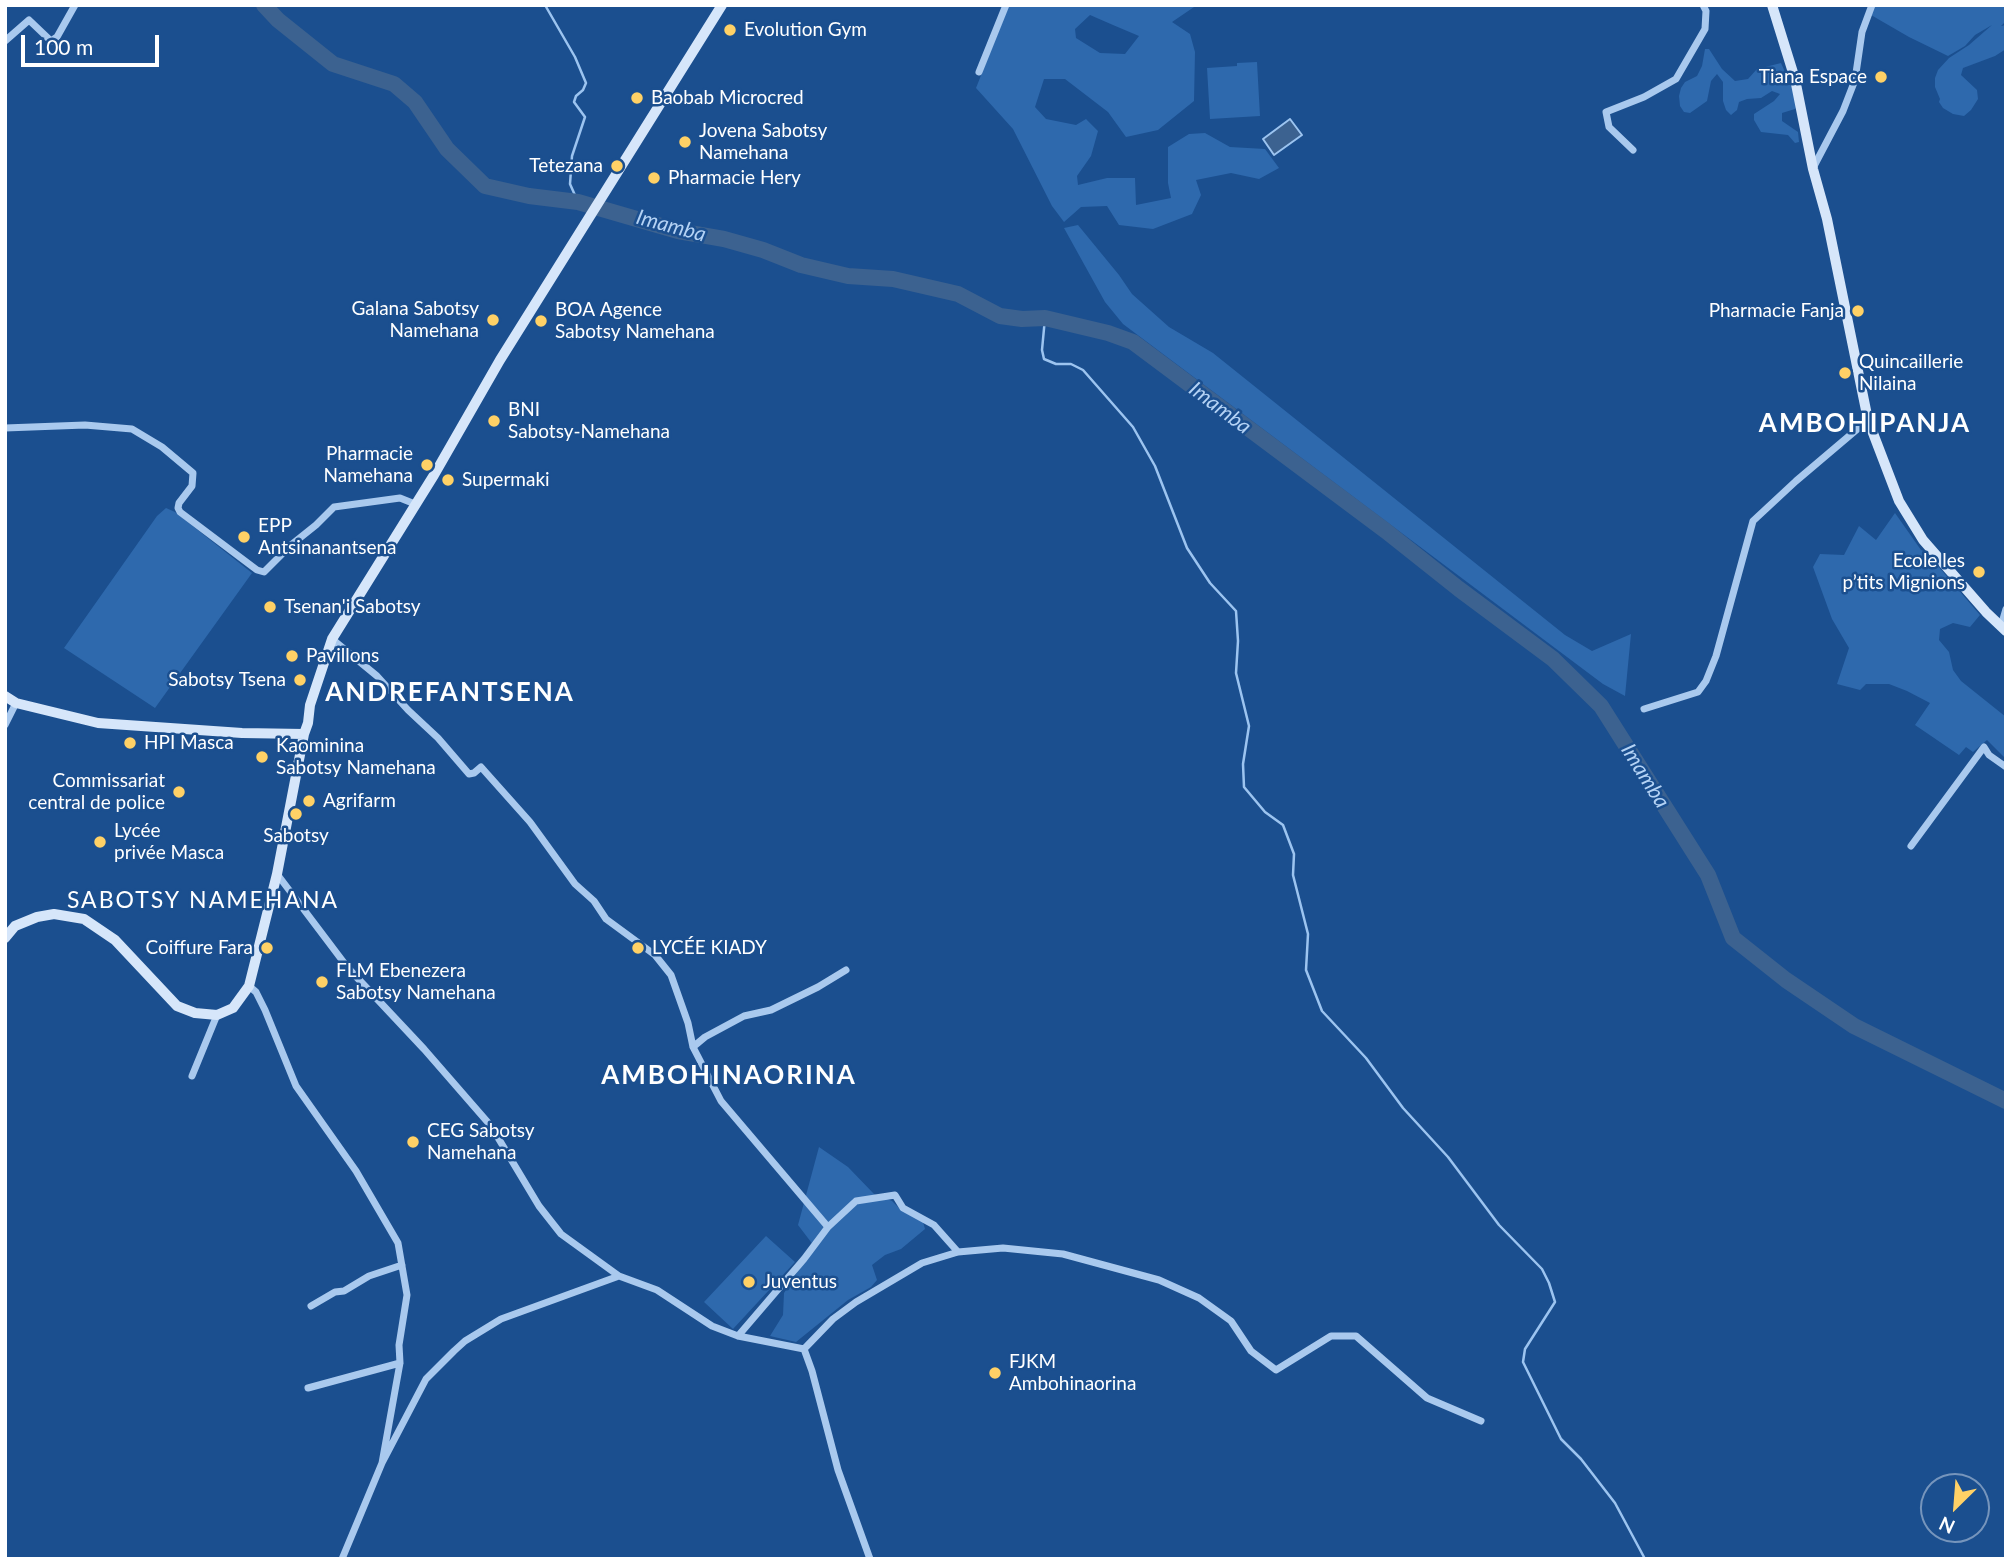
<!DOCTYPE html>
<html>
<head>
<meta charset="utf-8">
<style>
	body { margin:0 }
	#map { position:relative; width:2011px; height:1564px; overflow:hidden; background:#1b4f8f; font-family:Lato,sans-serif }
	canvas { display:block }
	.frame { position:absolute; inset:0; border:7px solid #fff; pointer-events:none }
	.north { position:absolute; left:1920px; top:1473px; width:70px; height:70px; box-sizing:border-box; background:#1b4f8f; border:2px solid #7695bc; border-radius:50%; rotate:205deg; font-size:19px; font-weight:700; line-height:28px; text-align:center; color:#fff }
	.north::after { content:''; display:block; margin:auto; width:24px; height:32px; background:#ffd166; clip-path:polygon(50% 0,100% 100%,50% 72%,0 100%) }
	.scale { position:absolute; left:21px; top:35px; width:138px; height:32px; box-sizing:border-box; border:4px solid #fff; border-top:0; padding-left:9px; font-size:21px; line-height:24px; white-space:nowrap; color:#fff; -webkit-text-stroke:5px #1b4f8f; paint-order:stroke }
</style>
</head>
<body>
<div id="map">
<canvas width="2011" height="1564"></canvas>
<div class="frame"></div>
<div class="north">N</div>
<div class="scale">100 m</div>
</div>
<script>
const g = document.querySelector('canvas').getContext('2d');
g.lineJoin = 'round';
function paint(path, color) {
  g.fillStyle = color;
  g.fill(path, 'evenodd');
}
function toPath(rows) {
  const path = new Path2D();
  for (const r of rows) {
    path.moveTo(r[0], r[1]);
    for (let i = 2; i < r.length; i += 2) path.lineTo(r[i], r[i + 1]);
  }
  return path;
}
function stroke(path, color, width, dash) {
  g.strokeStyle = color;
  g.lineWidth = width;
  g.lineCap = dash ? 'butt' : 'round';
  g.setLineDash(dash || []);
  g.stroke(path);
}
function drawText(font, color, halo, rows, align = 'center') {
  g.font = font + ' Lato,sans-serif';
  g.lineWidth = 5;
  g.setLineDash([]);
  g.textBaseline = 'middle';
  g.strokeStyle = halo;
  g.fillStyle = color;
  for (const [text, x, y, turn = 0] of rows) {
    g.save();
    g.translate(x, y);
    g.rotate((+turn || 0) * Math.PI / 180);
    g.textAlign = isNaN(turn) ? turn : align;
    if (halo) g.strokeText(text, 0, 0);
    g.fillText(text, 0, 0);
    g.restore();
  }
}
paint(toPath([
	[1009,5,1197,5,1172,22,1190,34,1195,52,1194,101,1158,130,1126,137,1108,112,1065,79,1044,79,1035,107,1046,119,1076,125,1086,119,1098,131,1091,156,1077,176,1078,185,1107,178,1135,178,1136,205,1171,198,1168,183,1168,147,1189,134,1205,133,1230,147,1265,149,1279,168,1259,179,1231,173,1196,180,1201,195,1192,214,1153,229,1119,225,1107,206,1081,207,1064,222,1052,206,1013,129,976,88],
	[1090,15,1113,25,1139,36,1125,54,1100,53,1076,38,1075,29],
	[1874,5,2006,5,2006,21,2001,26,2006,25,2006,49,1995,56,1963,68,1961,75,1977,90,1978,99,1971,110,1964,116,1953,114,1943,108,1939,102,1940,99,1935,87,1935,78,1938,70,1949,58,1969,45,1992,25,1975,35,1965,46,1948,56,1909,37,1871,15],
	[1705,49,1709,49,1722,69,1735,81,1748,79,1757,69,1781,63,1799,103,1795,109,1782,113,1782,121,1798,132,1799,142,1795,143,1788,135,1761,132,1754,120,1754,114,1774,101,1780,94,1772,91,1761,98,1747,99,1739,102,1737,110,1731,115,1726,110,1723,101,1723,82,1717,74,1711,81,1707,101,1690,113,1684,112,1680,106,1679,96,1681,88,1685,82,1697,76,1702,66],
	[1257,62,1260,116,1210,119,1207,68,1237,66,1237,63],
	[1078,225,1119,275,1132,294,1169,327,1213,353,1565,635,1592,651,1631,634,1625,696,1603,684,1123,324,1105,302,1064,228],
	[166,508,175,512,252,573,155,708,64,648,157,516],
	[1895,513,1921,550,1926,552,1980,615,1970,627,1953,623,1940,629,1939,640,1949,652,1953,670,1961,681,2006,717,2006,759,1987,740,1973,752,1966,747,1959,755,1915,725,1930,703,1907,691,1889,684,1866,684,1860,690,1837,684,1849,648,1832,619,1813,567,1820,554,1844,555,1859,526,1876,540],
	[819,1147,848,1167,874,1194,892,1201,900,1209,923,1222,925,1229,901,1249,885,1255,872,1265,877,1280,871,1287,848,1300,796,1342,770,1336,783,1315,784,1293,814,1246,798,1225],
	[766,1236,795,1262,733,1329,704,1302]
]), '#2e69ad');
const water = toPath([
	[1290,119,1302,135,1274,155,1263,139,1290,119]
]);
paint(water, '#3c6290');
stroke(water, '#9cc4f0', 2);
stroke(toPath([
	[545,5,575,57,586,83,583,90,576,96,574,102,585,117,572,156,570,184,578,202],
	[1045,318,1042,350,1044,359,1056,364,1071,364,1083,370,1133,427,1155,466,1187,548,1210,583,1236,611,1238,641,1236,673,1249,726,1243,764,1244,787,1265,812,1283,825,1294,854,1293,875,1308,934,1306,970,1322,1011,1366,1058,1403,1108,1448,1157,1499,1225,1542,1269,1549,1283,1555,1302,1525,1349,1523,1362,1561,1439,1581,1459,1615,1503,1645,1559]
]), '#9cc4f0', 2.5);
stroke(toPath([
	[264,5,278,20,333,64,394,84,415,102,447,149,485,186,529,196,578,202,678,231,724,239,763,250,801,265,848,276,893,279,958,294,1000,316,1022,319,1045,318,1108,333,1133,342,1386,531,1459,589,1553,659,1601,706,1708,875,1733,938,1786,980,1854,1026,2006,1101]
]), '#3c6290', 16);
stroke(toPath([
	[5,41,29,20,51,41,57,37,75,5],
	[979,72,1006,5],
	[1633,150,1609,127,1606,112,1644,97,1676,79,1705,29,1706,11,1703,5],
	[1813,168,1843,111,1855,80,1862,32,1872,5],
	[5,428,85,425,132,429,162,447,193,473,192,486,179,503,178,508,180,512,257,570,264,572,291,545,316,525,334,507,400,498,415,504],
	[2001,626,2006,609],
	[332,639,377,676,408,710,438,738,469,774,474,773,481,767,530,822,575,884,594,901,606,919,655,955,671,975,688,1023,693,1047,721,1101,828,1227],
	[1644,709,1698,692,1706,681,1716,656,1753,521,1796,481,1868,420],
	[5,725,16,703],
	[1911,846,1984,747,1989,755,2006,767],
	[277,874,348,968,424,1049,491,1126,539,1206,561,1234,619,1276,657,1290,712,1326,738,1336,804,1349,812,1371,838,1470,870,1559],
	[249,986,256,992,265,1010,296,1086,356,1171,398,1243,407,1295,399,1345,400,1363,382,1463],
	[693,1047,705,1037,744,1016,771,1010,818,987,846,970],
	[192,1076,217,1015],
	[311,1306,335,1292,344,1291,369,1276,402,1265],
	[738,1336,804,1259,828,1227,856,1201,895,1195,903,1208,934,1225,958,1252],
	[804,1349,833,1319,856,1302,922,1263,958,1252,1003,1248,1063,1254,1159,1280,1199,1298,1231,1321,1251,1351,1276,1370,1331,1336,1356,1336,1427,1398,1481,1421],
	[308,1388,400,1363],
	[342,1559,382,1463,426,1379,454,1351,465,1341,501,1319,619,1276]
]), '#a9c9ee', 7);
stroke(toPath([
	[1772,5,1795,79,1813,169,1827,219,1868,420,1899,501,1923,540,1986,612,2006,631],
	[5,696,16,703,98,723,242,733,304,734],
	[5,938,15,926,37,917,54,914,84,919,115,940,177,1006,195,1013,217,1015,233,1008,249,986,277,874,304,734,308,723,310,705,332,639,434,475,500,360,722,5]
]), '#d6e6fa', 10);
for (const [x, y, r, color] of [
	[730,30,7,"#ffd166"],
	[1881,77,7,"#ffd166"],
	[637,98,7,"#ffd166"],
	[685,142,7,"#ffd166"],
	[617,166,7,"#ffd166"],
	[654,178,7,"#ffd166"],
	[1858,311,7,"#ffd166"],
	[493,320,7,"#ffd166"],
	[541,321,7,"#ffd166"],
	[1845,373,7,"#ffd166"],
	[494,421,7,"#ffd166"],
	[427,465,7,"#ffd166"],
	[448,480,7,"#ffd166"],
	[244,537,7,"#ffd166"],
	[1979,572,7,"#ffd166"],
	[270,607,7,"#ffd166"],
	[292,656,7,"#ffd166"],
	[300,680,7,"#ffd166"],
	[130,743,7,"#ffd166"],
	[262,757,7,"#ffd166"],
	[179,792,7,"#ffd166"],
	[309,801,7,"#ffd166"],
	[296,814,7,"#ffd166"],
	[100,842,7,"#ffd166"],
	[267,948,7,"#ffd166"],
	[638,948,7,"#ffd166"],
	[322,982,7,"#ffd166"],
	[413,1142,7,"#ffd166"],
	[749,1282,7,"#ffd166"],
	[995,1373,7,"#ffd166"]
]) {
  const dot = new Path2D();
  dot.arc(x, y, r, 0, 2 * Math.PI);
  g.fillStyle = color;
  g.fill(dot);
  stroke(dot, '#1b4f8f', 2.5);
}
drawText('19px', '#fff', '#1b4f8f', [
	["Evolution Gym",744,30],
	["Tiana Espace",1867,77,"right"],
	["Baobab Microcred",651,98],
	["Jovena Sabotsy",699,131],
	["Namehana",699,153],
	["Tetezana",603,166,"right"],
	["Pharmacie Hery",668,178],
	["Galana Sabotsy",479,309,"right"],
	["Namehana",479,331,"right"],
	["BOA Agence",555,310],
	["Sabotsy Namehana",555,332],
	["Pharmacie Fanja",1844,311,"right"],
	["Quincaillerie",1859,362],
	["Nilaina",1859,384],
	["BNI",508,410],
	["Sabotsy-Namehana",508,432],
	["Pharmacie",413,454,"right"],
	["Namehana",413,476,"right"],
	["Supermaki",462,480],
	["EPP",258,526],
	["Antsinanantsena",258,548],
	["Ecole les",1965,561,"right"],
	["p’tits Mignions",1965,583,"right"],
	["Tsenan'i Sabotsy",284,607],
	["Pavillons",306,656],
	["Sabotsy Tsena",286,680,"right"],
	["HPI Masca",144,743],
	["Kaominina",276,746],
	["Sabotsy Namehana",276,768],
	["Commissariat",165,781,"right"],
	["central de police",165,803,"right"],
	["Agrifarm",323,801],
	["Lycée",114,831],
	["privée Masca",114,853],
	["Sabotsy",296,836,"center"],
	["Coiffure Fara",253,948,"right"],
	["LYCÉE KIADY",652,948],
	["FLM Ebenezera",336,971],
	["Sabotsy Namehana",336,993],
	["CEG Sabotsy",427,1131],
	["Namehana",427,1153],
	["Juventus",763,1282],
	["FJKM",1009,1362],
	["Ambohinaorina",1009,1384]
], 'left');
drawText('italic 21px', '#b5d3f5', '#1b4f8f', [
	["Imamba",671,226,15],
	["Imamba",1220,408,37],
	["Imamba",1645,776,58]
]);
g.letterSpacing = '2px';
drawText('23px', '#fff', '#1b4f8f', [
	["SABOTSY NAMEHANA",203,901]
]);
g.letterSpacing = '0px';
g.letterSpacing = '2px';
drawText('bold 26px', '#fff', '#1b4f8f', [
	["AMBOHIPANJA",1865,424],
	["ANDREFANTSENA",450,693],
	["AMBOHINAORINA",729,1076]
]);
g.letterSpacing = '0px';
</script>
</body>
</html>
